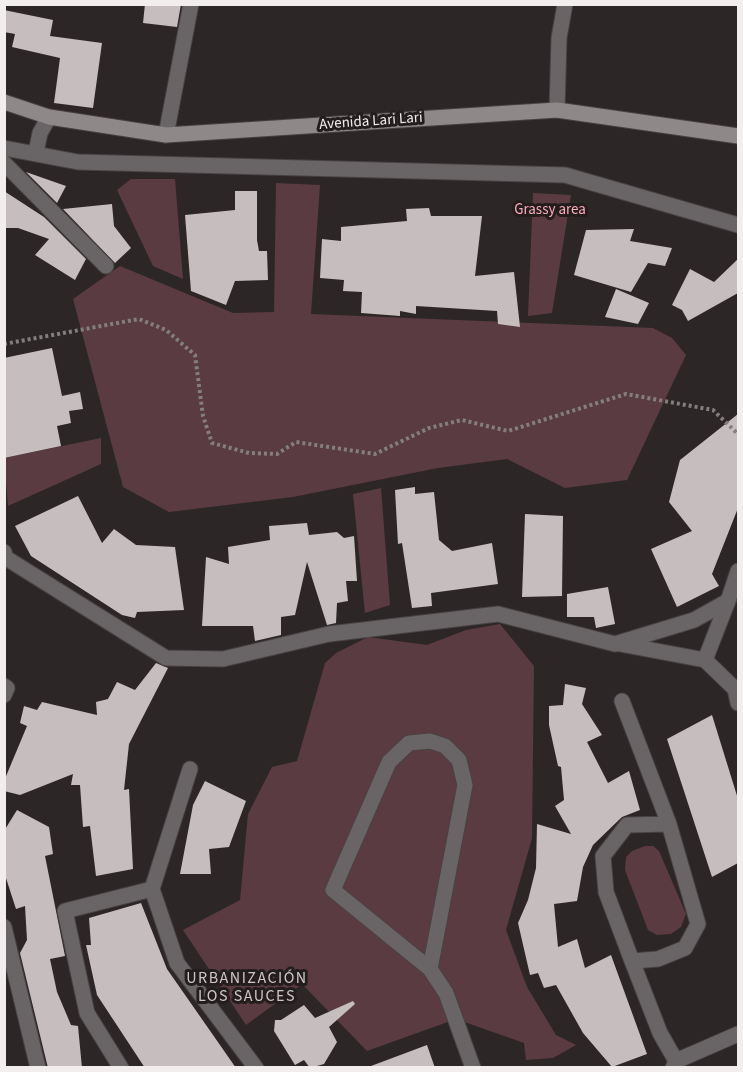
<!DOCTYPE html>
<html>
<head>
<meta charset="utf-8">
<style>
	body { margin:0 }
	#map { position:relative; width:743px; height:1072px; overflow:hidden; background:#2d2627; font-family:"Source Sans 3",sans-serif }
	canvas { display:block }
	.frame { position:absolute; inset:0; border:6px solid #f2eeee; pointer-events:none }
</style>
</head>
<body>
<div id="map">
<canvas width="743" height="1072"></canvas>
<div class="frame"></div>
</div>
<script>
const g = document.querySelector('canvas').getContext('2d');
g.lineJoin = 'round';
function paint(path, color) {
  g.fillStyle = color;
  g.fill(path, 'evenodd');
}
function toPath(rows) {
  const path = new Path2D();
  for (const r of rows) {
    path.moveTo(r[0], r[1]);
    for (let i = 2; i < r.length; i += 2) path.lineTo(r[i], r[i + 1]);
  }
  return path;
}
function stroke(path, color, width, dash) {
  g.strokeStyle = color;
  g.lineWidth = width;
  g.lineCap = dash ? 'butt' : 'round';
  g.setLineDash(dash || []);
  g.stroke(path);
}
function drawText(font, color, halo, rows, align = 'center') {
  g.font = font + ' "Source Sans 3",sans-serif';
  g.lineWidth = 6;
  g.setLineDash([]);
  g.textBaseline = 'middle';
  g.strokeStyle = halo;
  g.fillStyle = color;
  for (const [text, x, y, turn = 0] of rows) {
    g.save();
    g.translate(x, y);
    g.rotate((+turn || 0) * Math.PI / 180);
    g.textAlign = isNaN(turn) ? turn : align;
    if (halo) g.strokeText(text, 0, 0);
    g.fillText(text, 0, 0);
    g.restore();
  }
}
paint(toPath([
	[131,179,175,179,183,279,153,266,117,190],
	[276,183,320,185,311,314,653,328,672,338,686,355,627,480,565,488,507,459,438,468,293,497,169,512,123,487,73,299,120,266,233,313,274,312],
	[533,193,571,195,552,313,528,316],
	[101,438,101,464,8,506,4,458],
	[381,488,390,605,365,613,353,494],
	[500,624,534,666,532,838,506,930,527,987,556,1035,576,1045,553,1058,526,1060,524,1043,456,1019,367,1051,302,984,246,1025,183,930,240,900,248,814,272,767,297,761,325,663,336,653,368,637,427,645,466,630],
	[645,846,653,846,659,851,686,914,681,927,671,934,657,935,648,930,625,870,626,857,632,851]
]), '#5a3b41');
paint(toPath([
	[145,4,181,4,177,27,143,23],
	[4,10,53,20,50,36,102,43,93,108,54,103,60,58,12,47,15,34,4,32],
	[26,172,66,186,57,203],
	[4,191,44,217,86,259,75,280,35,255,49,239,18,228,4,228],
	[235,191,257,191,257,240,259,251,267,251,268,280,235,281,226,305,191,291,185,215,235,210],
	[112,204,114,226,131,248,115,263,63,209],
	[429,208,431,216,482,216,475,276,514,272,520,327,498,324,497,311,416,306,416,314,400,311,400,316,361,313,362,292,343,291,344,280,320,278,322,239,341,241,341,227,407,221,406,209],
	[634,229,630,241,672,248,665,266,648,263,631,292,574,275,586,230],
	[738,259,738,293,688,321,682,310,672,305,690,269,714,282],
	[616,289,649,303,638,324,605,317],
	[52,348,62,396,80,392,83,409,69,411,71,423,57,426,61,446,4,458,4,358],
	[738,414,738,508,712,574,719,586,677,607,651,549,692,531,669,502,680,460],
	[415,487,415,494,434,492,439,540,452,551,492,543,498,584,431,593,432,606,412,608,402,543,398,544,395,490],
	[78,496,102,543,114,529,136,545,175,547,184,610,137,612,135,618,122,615,31,556,15,526],
	[525,514,563,516,562,596,522,597],
	[307,523,309,535,337,532,344,538,354,536,357,581,346,581,348,601,337,603,336,623,327,625,307,562,295,615,281,617,281,635,255,641,253,626,202,626,206,557,229,564,228,547,270,540,269,526],
	[608,587,615,624,596,628,594,617,567,617,567,594],
	[156,663,168,668,129,744,124,790,129,789,133,869,96,876,90,826,83,827,80,785,71,785,73,774,20,795,4,791,4,781,27,726,20,723,24,706,37,710,42,702,97,715,96,702,108,699,117,682,135,690],
	[565,684,586,688,582,704,602,735,587,742,608,783,629,771,640,810,622,817,593,845,583,867,577,901,554,904,558,947,577,939,585,968,611,955,647,1054,612,1067,583,1033,556,985,544,988,538,973,530,975,518,923,528,900,536,868,537,824,571,834,555,806,564,800,561,767,558,766,549,725,549,706,563,705],
	[712,715,738,799,738,863,712,877,667,739],
	[205,781,246,801,229,847,209,849,211,874,180,874,193,805],
	[17,810,49,827,53,854,45,856,65,956,50,959,57,992,71,1025,78,1026,82,1068,48,1068,20,953,27,940,25,906,16,909,4,872,4,831],
	[141,903,167,969,236,1068,145,1068,97,995,86,945,91,945,89,918],
	[353,1001,355,1004,329,1027,337,1042,324,1064,310,1068,304,1060,295,1065,274,1031,275,1020,281,1020,304,1005,315,1018],
	[427,1045,435,1068,372,1068,371,1066]
]), '#c5bdbe');
const street = toPath([
	[557,110,559,38,565,4],
	[166,135,191,4],
	[4,148,78,162,565,175,738,225],
	[36,152,40,133,49,117],
	[4,163,106,266],
	[4,552,6,558,166,658,223,659,329,634,498,614,615,644,694,620,728,601,738,571],
	[620,644,705,660,728,601],
	[705,660,735,689,738,703],
	[4,686,7,688,4,695],
	[622,701,669,824,698,924,685,948,658,959,632,961,606,892,603,856,627,825,669,824],
	[190,769,152,889,177,963,256,1068],
	[4,927,38,1068],
	[632,961,660,1033,676,1061],
	[430,969,465,785,459,760,445,746,430,741,409,743,389,762,333,890,430,969,446,993,473,1068],
	[121,1068,87,1013,65,911,152,889],
	[673,1068,676,1061,738,1034]
]);
const secondary = toPath([
	[4,102,49,117,166,135,557,110,738,136]
]);
stroke(street, '#494243', 17);
stroke(secondary, '#494243', 17);
stroke(toPath([
	[4,344,139,319,166,330,195,355,203,416,212,443,249,453,277,454,296,442,375,454,429,428,462,420,508,431,626,394,713,410,738,434]
]), '#847e7f', 4, [3, 3]);
stroke(street, '#696566', 15);
stroke(secondary, '#8e8889', 15);
drawText('15px', '#f2eeee', '#231d1d', [
	["Avenida Lari Lari",371,122,-4]
]);
drawText('15px', '#feadbc', '#231d1d', [
	["Grassy area",550,211]
]);
g.letterSpacing = '1.5px';
drawText('16px', '#cfc7c8', '#231d1d', [
	["URBANIZACIÓN",247,979],
	["LOS SAUCES",247,997]
]);
g.letterSpacing = '0px';
</script>
</body>
</html>
